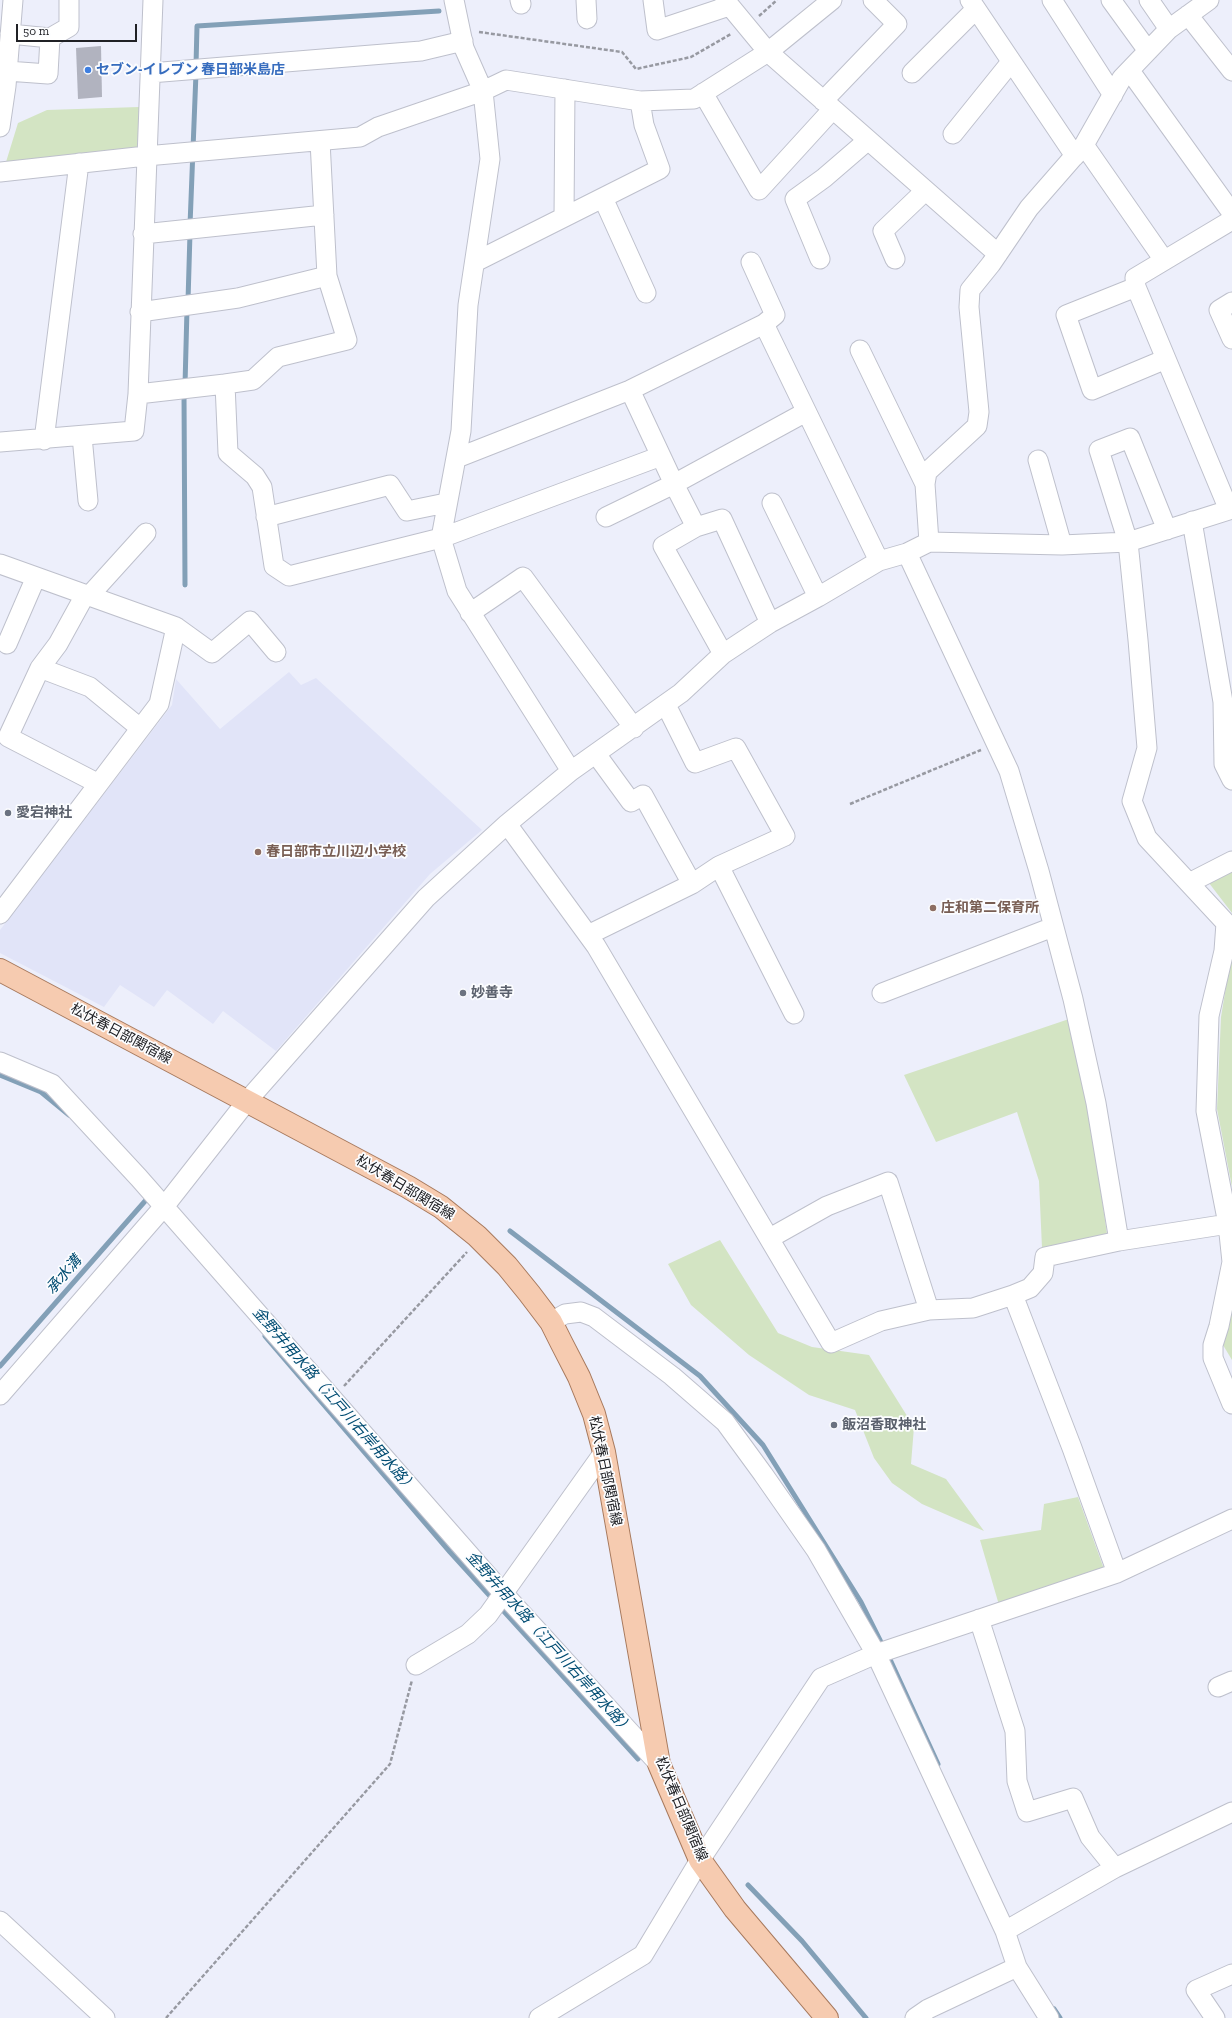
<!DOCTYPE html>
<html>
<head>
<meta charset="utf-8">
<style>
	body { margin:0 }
	#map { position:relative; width:1232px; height:2018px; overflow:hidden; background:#edeffb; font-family:"Zilla Slab",serif }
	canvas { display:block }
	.scale { position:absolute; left:16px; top:24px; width:121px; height:18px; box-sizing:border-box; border:2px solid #202125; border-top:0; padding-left:5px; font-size:12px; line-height:14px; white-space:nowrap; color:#202125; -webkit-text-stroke:3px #fcfdff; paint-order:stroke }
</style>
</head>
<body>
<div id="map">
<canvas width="1232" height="2018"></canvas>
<div class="scale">50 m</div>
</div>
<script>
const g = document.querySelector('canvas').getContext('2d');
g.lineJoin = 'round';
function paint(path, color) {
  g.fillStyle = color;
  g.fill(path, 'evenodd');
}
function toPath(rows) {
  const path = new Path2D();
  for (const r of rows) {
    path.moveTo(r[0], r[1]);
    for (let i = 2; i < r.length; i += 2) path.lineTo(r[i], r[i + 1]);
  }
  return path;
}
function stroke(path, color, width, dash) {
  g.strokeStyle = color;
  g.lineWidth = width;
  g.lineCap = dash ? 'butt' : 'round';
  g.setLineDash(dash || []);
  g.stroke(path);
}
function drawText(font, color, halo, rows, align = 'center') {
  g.font = font + ' "Zilla Slab","Noto Sans JP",serif';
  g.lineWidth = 3.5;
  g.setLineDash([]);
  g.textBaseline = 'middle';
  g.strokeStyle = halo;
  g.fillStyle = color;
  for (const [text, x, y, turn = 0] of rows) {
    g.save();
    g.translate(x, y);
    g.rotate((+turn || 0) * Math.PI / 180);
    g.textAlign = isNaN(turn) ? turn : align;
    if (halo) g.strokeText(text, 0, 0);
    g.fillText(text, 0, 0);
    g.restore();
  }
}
paint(toPath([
	[289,672,301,685,316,678,482,830,430,874,276,1051,223,1011,213,1024,167,990,154,1007,120,985,104,1007,0,953,0,930,172,705,176,679,220,729]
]), '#e1e4f8');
paint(toPath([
	[139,107,138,149,6,162,18,123,47,110],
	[1232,871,1232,913,1209,883],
	[1232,950,1232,1187,1217,1109,1221,1017],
	[1069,1019,1089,1107,1107,1234,1042,1248,1039,1181,1017,1112,936,1142,904,1075],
	[720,1240,778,1333,812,1347,869,1355,914,1427,911,1464,946,1479,984,1531,922,1504,892,1483,874,1458,855,1410,809,1395,749,1355,691,1305,668,1264],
	[1232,1311,1232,1360,1223,1345],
	[1078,1497,1104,1569,999,1605,980,1540,1041,1530,1044,1504]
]), '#d3e4c3');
stroke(toPath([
	[196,65,197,26,439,11],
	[190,225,196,73],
	[188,301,190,233],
	[185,385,187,309],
	[184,393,185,585],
	[0,1075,41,1092,69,1115],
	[510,1231,700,1376,763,1445,861,1602,884,1648],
	[265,1336,450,1552,638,1759],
	[0,1366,146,1200],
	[888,1655,938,1764],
	[748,1885,802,1941,866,2018],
	[1054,2009,1060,2018]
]), '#83a0b7', 5);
paint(toPath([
	[101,46,102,97,78,99,76,48]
]), '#b1b3bf');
const minor = toPath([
	[454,0,464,48,483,91,490,159,468,305,461,431,441,538,457,591,571,771],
	[520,0,521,4],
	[586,0,587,19],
	[653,0,657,30,729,6],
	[725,0,768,52,998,254],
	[970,0,1075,156],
	[1052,0,1113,95],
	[1111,0,1148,51],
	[1149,0,1169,29],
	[1188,15,1232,71],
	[10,34,50,38,69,27,69,0],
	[7,71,48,74,50,38],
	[1130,71,1232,213],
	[150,73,421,51,463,41],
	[912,73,976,9],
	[703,93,759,190,832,110],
	[823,101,897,24,873,0],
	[0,127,6,86,13,0],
	[953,134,1011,62],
	[1084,145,1164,260],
	[0,172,146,156,360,137,378,127,483,91,506,80,640,101,694,99,768,52,832,0],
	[603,198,646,293],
	[564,217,565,89],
	[143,234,324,215],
	[820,259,795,199,824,178,867,141],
	[895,259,883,231,925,191],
	[475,262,660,169,644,125,640,101],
	[1136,287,1066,315,1092,390,1166,359],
	[1232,302,1219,310,1232,339],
	[140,312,238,298,327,276],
	[764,324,879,561],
	[860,350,925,484],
	[225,384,253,380,278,357,347,340,327,276,320,141],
	[630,390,674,484,696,527,722,519,770,623],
	[138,394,225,384,228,453,255,476,262,487,274,566,289,576,441,538,661,456],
	[82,436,88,501],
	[44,440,79,163],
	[0,442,134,431,138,394,153,0],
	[457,458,630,390,764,324,775,315,751,262],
	[1038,460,1062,545],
	[772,503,818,597],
	[1229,510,1136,287,1135,278,1232,220],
	[266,517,390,485,407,511,446,503],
	[606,517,674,484,806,412],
	[1192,521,1223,702,1224,764,1232,780],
	[696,527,663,546,723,654],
	[1167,530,1130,438,1099,450,1128,542,1138,640,1147,748,1132,801,1147,838,1226,923,1224,951,1209,1016,1206,1111,1228,1224,1232,1262,1219,1326,1213,1345,1213,1358,1232,1404],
	[929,542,925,484,927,472,977,426,979,412,969,307,970,290,991,264,1029,208,1084,145,1122,78,1169,29,1209,0],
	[907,553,1009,771,1039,871,1073,999,1096,1103,1119,1241],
	[0,564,176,627,159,704,0,914],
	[85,595,58,644,40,668,8,737,97,783],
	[89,596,146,533],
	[470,613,523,577,634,728],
	[176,627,212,653,250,621,276,652],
	[7,644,36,577],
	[40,668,90,687,140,728],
	[666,705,695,763,736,748,785,836,719,866],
	[596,754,631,802,643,795,692,884],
	[507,824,596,946,831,1343,881,1321,929,1310,973,1308,1013,1295],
	[1189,883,1232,861],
	[588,935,692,884,719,866,794,1014],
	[882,993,1053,927],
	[0,1062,52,1084,139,1178,503,1593,659,1764],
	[770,1238,827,1206,888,1182,929,1310],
	[551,1322,565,1314,581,1312,594,1317,672,1376,725,1422,763,1474,816,1550,876,1654,1005,1931,1017,1967,1049,2018],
	[0,1395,167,1203,247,1101,426,898,507,824,571,771,681,693,723,654,770,623,818,597,879,561,907,553,929,542,1062,545,1128,542,1232,509],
	[1117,1573,1072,1448,1013,1295,1030,1288,1043,1273,1045,1257,1119,1241,1228,1224],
	[979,1619,1015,1731,1017,1781,1027,1812,1073,1798,1090,1837,1115,1868,1232,1812],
	[416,1665,468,1634,488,1615,604,1452],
	[1218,1687,1232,1681],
	[0,1921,105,2018],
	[1005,1931,1115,1868],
	[539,2018,643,1955,700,1860,821,1678,876,1654,1117,1573,1232,1519],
	[915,2018,928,2009,1017,1967],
	[1215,2018,1196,1990,1232,1974]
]);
const major = toPath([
	[0,970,408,1187,441,1207,477,1236,507,1266,529,1293,551,1322,561,1342,579,1377,594,1414,604,1452,659,1764,700,1860,735,1909,827,2018]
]);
stroke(minor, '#bec0cc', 21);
stroke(major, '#a7795d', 24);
stroke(toPath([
	[759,16,777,0],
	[479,32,622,52,636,69,691,57,731,34],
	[850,804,981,750],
	[344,1386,467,1252],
	[166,2018,390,1764,412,1680]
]), '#9799a1', 2.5, [4, 2]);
stroke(minor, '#fff', 19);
stroke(major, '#f6cbb0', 22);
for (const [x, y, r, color] of [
	[88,70,4,"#3f7fe0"],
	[8,813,4,"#6b7280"],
	[258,852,4,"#8d6e63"],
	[933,908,4,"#8d6e63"],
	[463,993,4,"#6b7280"],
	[834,1425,4,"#6b7280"]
]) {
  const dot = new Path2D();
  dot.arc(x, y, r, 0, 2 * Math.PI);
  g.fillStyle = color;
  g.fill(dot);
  stroke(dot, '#fcfdff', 1.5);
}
drawText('bold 14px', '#366cbe', '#fcfdff', [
	["セブン-イレブン 春日部米島店",96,70]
], 'left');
drawText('bold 14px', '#5b616d', '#fcfdff', [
	["愛宕神社",16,813],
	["妙善寺",471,993],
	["飯沼香取神社",842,1425]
], 'left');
drawText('bold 14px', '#785e54', '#fcfdff', [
	["春日部市立川辺小学校",266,852],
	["庄和第二保育所",941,908]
], 'left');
drawText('14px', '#202125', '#fcfdff', [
	["松伏春日部関宿線",121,1034,28],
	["松伏春日部関宿線",405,1188,31],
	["松伏春日部関宿線",605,1471,78],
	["松伏春日部関宿線",681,1809,67]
]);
drawText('italic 15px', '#014c72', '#fcfdff', [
	["承水溝",64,1275,-49],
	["金野井用水路（江戸川右岸用水路）",334,1400,49],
	["金野井用水路（江戸川右岸用水路）",549,1643,48]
]);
</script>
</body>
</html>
